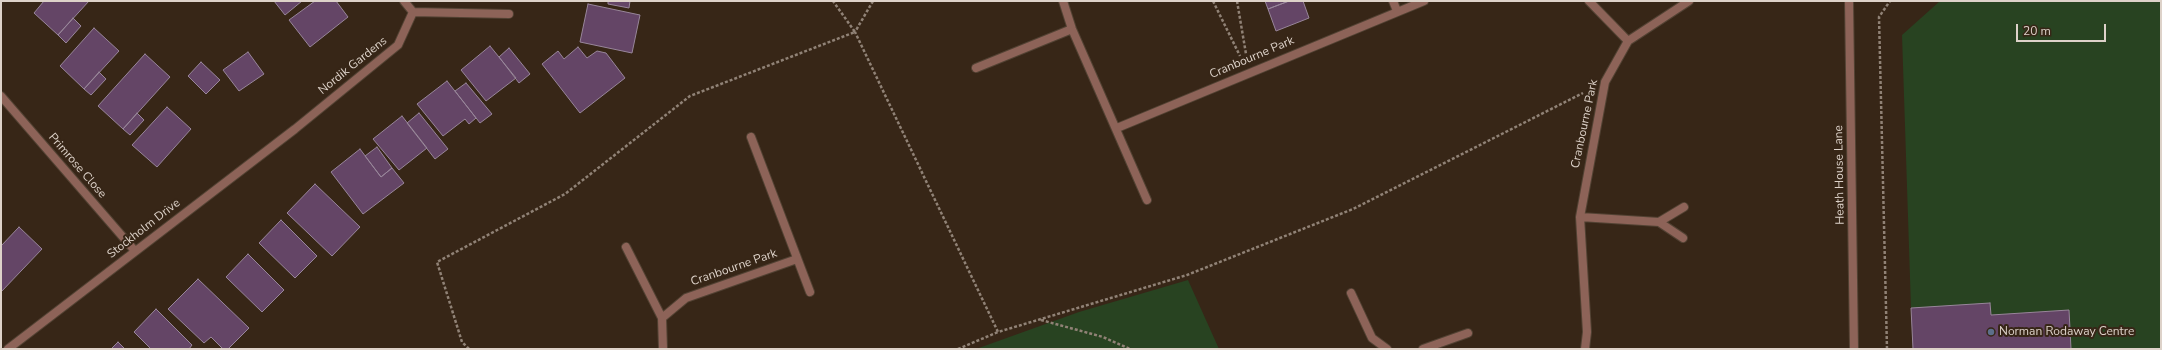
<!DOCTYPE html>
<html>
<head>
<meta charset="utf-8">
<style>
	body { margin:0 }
	#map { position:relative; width:2162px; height:350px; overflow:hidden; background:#372617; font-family:"Nunito Sans",sans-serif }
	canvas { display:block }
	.frame { position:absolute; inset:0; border:2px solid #ddd2c9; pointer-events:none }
	.scale { position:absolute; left:2016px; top:24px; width:90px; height:18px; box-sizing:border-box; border:2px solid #ddd2c9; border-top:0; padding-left:5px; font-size:12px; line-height:14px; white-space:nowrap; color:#ddd2c9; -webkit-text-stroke:3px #372617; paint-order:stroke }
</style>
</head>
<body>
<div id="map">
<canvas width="2162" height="350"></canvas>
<div class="frame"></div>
<div class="scale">20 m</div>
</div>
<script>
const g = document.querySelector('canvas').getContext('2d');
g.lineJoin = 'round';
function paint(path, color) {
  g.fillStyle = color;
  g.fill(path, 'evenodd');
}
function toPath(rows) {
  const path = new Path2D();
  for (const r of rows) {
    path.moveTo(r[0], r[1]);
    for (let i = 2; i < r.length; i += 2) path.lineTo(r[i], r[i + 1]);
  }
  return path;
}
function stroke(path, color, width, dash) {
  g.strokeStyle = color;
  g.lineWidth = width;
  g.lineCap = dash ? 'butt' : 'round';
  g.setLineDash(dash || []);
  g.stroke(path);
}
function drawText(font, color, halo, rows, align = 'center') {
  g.font = font + ' "Nunito Sans",sans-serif';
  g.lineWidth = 4;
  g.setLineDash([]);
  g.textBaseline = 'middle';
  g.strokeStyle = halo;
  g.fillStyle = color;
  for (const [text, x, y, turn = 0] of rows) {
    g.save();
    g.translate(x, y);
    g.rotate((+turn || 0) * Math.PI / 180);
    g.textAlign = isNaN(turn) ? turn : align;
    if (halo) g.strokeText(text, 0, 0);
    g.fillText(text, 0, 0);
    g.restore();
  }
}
paint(toPath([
	[1940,1,2161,1,2161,349,2071,349,2068,310,1991,315,1911,308,1902,35],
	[1188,280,1219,349,976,349,1079,312]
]), '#284321');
const building = toPath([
	[44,1,89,1,58,35,34,13,44,1],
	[274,1,302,1,285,15,274,1],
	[315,1,336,1,348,17,310,47,289,20,315,1],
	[608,1,630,1,629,8,608,4,608,1],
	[1265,1,1289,1,1268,9,1265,1],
	[1289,1,1303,1,1309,18,1276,31,1268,9,1289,1],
	[588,4,640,15,632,53,580,42,588,4],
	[73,18,81,26,66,43,58,35,73,18],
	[94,28,119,51,84,89,60,66,94,28],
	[490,46,516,78,486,101,461,70,490,46],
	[578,47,587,58,597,51,606,53,625,78,580,113,542,64,558,51,564,59,578,47],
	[509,48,530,74,519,83,499,57,509,48],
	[248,52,264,74,239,91,223,70,248,52],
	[145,54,170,77,123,129,98,106,145,54],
	[201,62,220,80,206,94,188,76,201,62],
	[99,72,106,79,91,95,84,89,99,72],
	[447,81,476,118,469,124,465,119,443,136,417,104,447,81],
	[466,83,492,114,480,123,455,91,466,83],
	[167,107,191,129,157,167,132,145,167,107],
	[137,113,144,120,130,135,123,129,137,113],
	[419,113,448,149,435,159,407,123,419,113],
	[402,116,427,148,399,170,373,139,402,116],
	[377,147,392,168,381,177,365,156,377,147],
	[360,149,381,177,392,168,404,183,363,214,331,172,360,149],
	[315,184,360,227,332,256,287,213,315,184],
	[281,220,317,256,295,278,259,243,281,220],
	[19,227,42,249,1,292,1,246,19,227],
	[248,254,284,290,262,312,226,277,248,254],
	[198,279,249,328,228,349,223,349,211,337,204,343,168,309,198,279],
	[1990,303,1991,315,2069,310,2071,349,1913,349,1911,308,1990,303],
	[156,309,192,345,189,349,151,349,134,332,156,309],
	[118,342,125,349,111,349,118,342]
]);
paint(building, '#644566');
stroke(building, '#98869a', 1);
const minor = toPath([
	[404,1,413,12,509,14],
	[1063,1,1072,29,1147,200],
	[1393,1,1397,11],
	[1589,1,1628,41],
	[976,68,1072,29],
	[1,96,135,251],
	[1117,128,1424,1],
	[751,137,810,292],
	[1580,217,1659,222,1683,238],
	[1659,222,1684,207],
	[626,247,662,318],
	[1351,293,1372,338,1387,349],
	[8,349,295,129,398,45,413,12],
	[663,349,662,318,686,298,797,259],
	[1423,349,1468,333],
	[1585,349,1587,332,1580,217,1605,82,1628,41,1689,1]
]);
const tertiary = toPath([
	[1849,1,1854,349]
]);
stroke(minor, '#524233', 10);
stroke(tertiary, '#524233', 10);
stroke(toPath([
	[873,1,855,32,998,332,1187,275,1353,209,1583,93],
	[1213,1,1240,56],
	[1237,1,1246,54],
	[1041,320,1103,337,1130,349],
	[469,349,462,342,437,262,565,194,690,96,855,32,833,1],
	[958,349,998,332],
	[1887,349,1879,17,1890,1]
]), '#908276', 2.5, [3, 2]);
stroke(minor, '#8d6358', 8);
stroke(tertiary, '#8d6358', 8);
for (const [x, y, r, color] of [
	[1991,332,4,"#5c6f8a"]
]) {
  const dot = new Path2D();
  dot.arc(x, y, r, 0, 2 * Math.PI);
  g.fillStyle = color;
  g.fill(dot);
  stroke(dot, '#372617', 1.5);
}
drawText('12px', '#ddd2c9', '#372617', [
	["Cranbourne Park",1252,58,-23],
	["Nordik Gardens",353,66,-39],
	["Cranbourne Park",1585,124,-78],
	["Primrose Close",77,166,49],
	["Heath House Lane",1840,175,-91],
	["Stockholm Drive",144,229,-38],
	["Cranbourne Park",734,268,-19]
]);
drawText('12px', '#ddd2c9', '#372617', [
	["Norman Rodaway Centre",1999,332]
], 'left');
</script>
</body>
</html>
